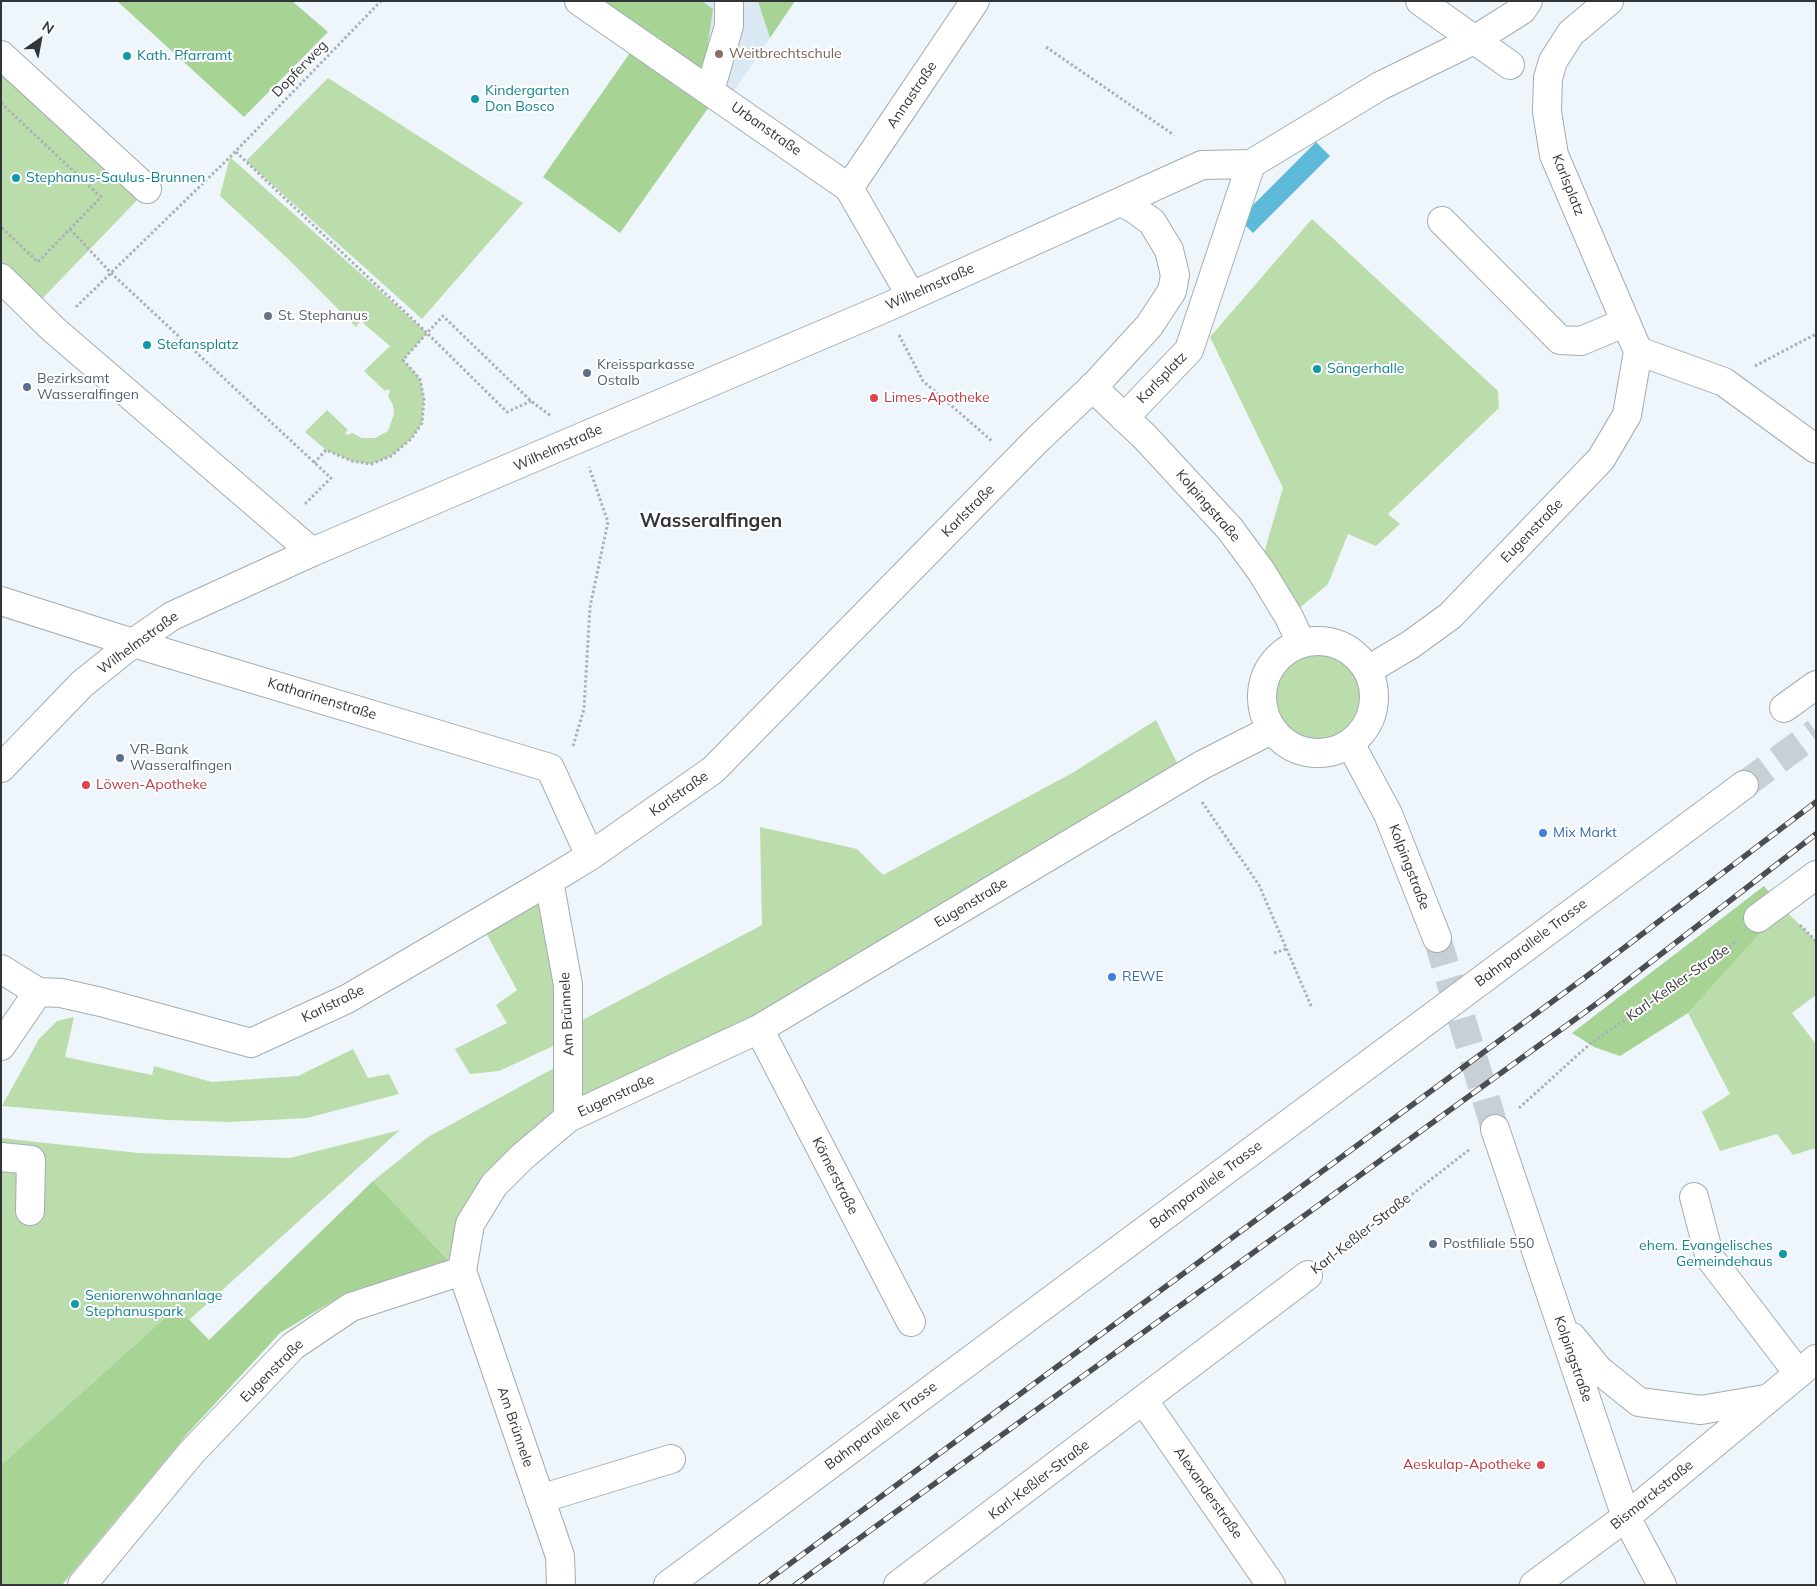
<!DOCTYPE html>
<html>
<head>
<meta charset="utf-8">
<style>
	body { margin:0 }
	#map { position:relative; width:1817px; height:1586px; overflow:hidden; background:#eef6fc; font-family:Mulish,sans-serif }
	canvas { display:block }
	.frame { position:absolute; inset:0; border:2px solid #323538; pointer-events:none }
	.north { position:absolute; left:15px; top:15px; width:50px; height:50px; -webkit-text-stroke:4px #fff; paint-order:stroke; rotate:33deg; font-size:14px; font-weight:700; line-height:20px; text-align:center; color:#323538 }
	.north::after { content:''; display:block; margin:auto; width:18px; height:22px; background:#323538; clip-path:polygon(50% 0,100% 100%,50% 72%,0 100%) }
</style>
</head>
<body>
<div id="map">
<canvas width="1817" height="1586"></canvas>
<div class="frame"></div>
<div class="north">N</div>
</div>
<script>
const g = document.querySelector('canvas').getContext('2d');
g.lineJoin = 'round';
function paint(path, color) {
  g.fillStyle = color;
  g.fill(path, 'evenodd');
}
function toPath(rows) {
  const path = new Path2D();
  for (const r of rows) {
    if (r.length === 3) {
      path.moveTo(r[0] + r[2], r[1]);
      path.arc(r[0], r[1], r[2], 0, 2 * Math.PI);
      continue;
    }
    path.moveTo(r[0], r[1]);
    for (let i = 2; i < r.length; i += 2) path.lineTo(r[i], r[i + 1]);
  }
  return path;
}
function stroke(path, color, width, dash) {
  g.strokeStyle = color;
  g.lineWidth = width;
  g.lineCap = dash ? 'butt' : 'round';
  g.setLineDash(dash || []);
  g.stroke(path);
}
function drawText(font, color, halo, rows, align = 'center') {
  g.font = font + ' Mulish,sans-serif';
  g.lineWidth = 4;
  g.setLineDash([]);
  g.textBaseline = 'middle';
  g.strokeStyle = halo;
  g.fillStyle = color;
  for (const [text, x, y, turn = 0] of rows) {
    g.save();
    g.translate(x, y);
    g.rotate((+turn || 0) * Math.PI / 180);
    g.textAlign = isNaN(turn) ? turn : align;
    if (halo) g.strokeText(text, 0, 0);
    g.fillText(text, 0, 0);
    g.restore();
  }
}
paint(toPath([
	[600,1,795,1,734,91]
]), '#dbe9f4');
paint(toPath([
	[1,62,144,193,39,302,1,265],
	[328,78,523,203,422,319,246,161],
	[230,157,427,333,403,360,420,379,424,400,422,423,411,439,391,456,371,464,352,461,326,450,305,432,327,410,348,430,345,433,348,435,352,433,362,438,375,438,388,431,394,414,393,405,388,396,390,391,387,389,385,391,364,371,390,346,364,324,362,319,356,327,284,255,220,196],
	[1312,219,1498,391,1499,408,1388,514,1400,524,1376,546,1348,534,1328,584,1289,617,1261,563,1283,488,1210,337],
	[1318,698,46],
	[1156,720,1180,769,755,1023,575,1107,575,1024,762,925,760,827,857,849,883,875,1074,772],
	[544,896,558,986,560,1043,499,1071,470,1074,455,1049,507,1023,496,1005,517,990,485,931],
	[1783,908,1816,941,1816,995,1792,1013,1816,1044,1816,1148,1793,1155,1777,1134,1720,1151,1702,1112,1730,1094,1688,1013],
	[74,1017,65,1057,152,1075,154,1066,212,1082,298,1076,353,1049,368,1078,389,1074,399,1094,307,1118,230,1122,168,1120,2,1106,39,1039,57,1021],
	[556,1067,557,1115,464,1216,449,1261,373,1181,428,1137],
	[400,1130,189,1320,177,1307,1,1465,1,1138,138,1153,290,1158]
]), '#baddab');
paint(toPath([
	[117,1,292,1,328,32,244,117],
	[600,1,702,1,713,9,704,71],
	[758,1,795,1,770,38],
	[632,50,711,104,620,233,543,177],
	[1764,886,1783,908,1688,1013,1620,1056,1594,1047,1572,1033],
	[373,1181,449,1261,346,1293,280,1333,188,1433,62,1585,1,1585,1,1465,177,1307,209,1340]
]), '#a7d494');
paint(toPath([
	[1316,142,1330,156,1253,233,1239,219]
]), '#5ebad9');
stroke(toPath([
	[1437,938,1495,1129]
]), '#c8cfd5', 28, [28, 14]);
stroke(toPath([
	[1744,785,1816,732]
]), '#c8cfd5', 28, [28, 14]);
const minor = toPath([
	[579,1,849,188,911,296],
	[1420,1,1510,65],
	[1609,1,1571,33,1553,61,1548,78,1547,112,1554,155,1638,351],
	[1,55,147,189],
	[710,90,729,26,729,1],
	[849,188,975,1],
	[1442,221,1560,340,1581,341,1626,322],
	[1,278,53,329,312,552],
	[1638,351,1724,382,1816,449],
	[1092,387,1145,437,1230,529,1261,571,1289,617,1301,643],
	[1124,418,1189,350,1251,164],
	[1,601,133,643,550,768,590,856],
	[1318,697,56],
	[1368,670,1410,645,1450,616,1601,459,1627,415,1638,351],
	[1784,708,1816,685],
	[1351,745,1388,814,1437,938],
	[1,768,82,684,133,643,172,616,312,552,885,308,1202,165,1251,164,1380,86,1476,39,1522,10,1528,1],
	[549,881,568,985,568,1118],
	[1758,918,1816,875],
	[1,969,38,992],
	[38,992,61,993,101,1002,251,1043,347,999,549,881,590,856,713,770,1037,440,1095,385,1149,326,1172,291,1175,275,1169,250,1152,222,1133,208,1120,202],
	[759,1029,911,1322],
	[1,1046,38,992],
	[1495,1129,1626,1517,1662,1585],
	[1,1157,31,1160,30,1211],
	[1694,1197,1710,1258,1798,1373],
	[1572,1337,1599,1370,1639,1402,1701,1410,1765,1399],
	[1144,1401,1271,1585],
	[540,1499,671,1459],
	[82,1585,191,1453,293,1346,351,1307,462,1271],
	[561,1585,560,1556,462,1271,470,1224,494,1185,522,1157,568,1118,759,1029,1202,765,1271,730],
	[898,1585,1308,1275],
	[1534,1585,1626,1517,1816,1359]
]);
const major = toPath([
	[668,1585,1744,785]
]);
stroke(minor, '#a4acb2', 30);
stroke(major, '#a4acb2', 30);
stroke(toPath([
	[1046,47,1174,135],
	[1,103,101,197,38,262,1,227],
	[236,152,427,333,443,316,531,401,551,416],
	[70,229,111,273,331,478,304,505],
	[76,307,230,157,381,1],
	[899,335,923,381,992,441],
	[1755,366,1816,334],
	[314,463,326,450,352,461,371,464,391,456,411,439,422,423,424,400,420,379,403,360,427,333,507,412,531,401],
	[573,746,584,709,590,607,608,522,589,467],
	[1202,802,1259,885,1312,1008],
	[1800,925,1816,941],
	[1274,953,1286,949],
	[1519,1108,1591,1043,1722,954,1737,940],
	[1333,1256,1470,1149]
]), '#abb1b6', 3, [2.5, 2.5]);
stroke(minor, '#fff', 28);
stroke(major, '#fff', 28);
const rail = toPath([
	[761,1585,1587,976,1816,802],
	[795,1585,1603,999,1816,834]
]);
stroke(rail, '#4a4d51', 5.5);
stroke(rail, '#fff', 4, [11]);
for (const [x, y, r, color] of [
	[719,54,5,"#8d6e63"],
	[127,56,5,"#0f9aa8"],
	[475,99,5,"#0f9aa8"],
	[16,178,5,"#0f9aa8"],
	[268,316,5,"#6b7280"],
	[147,345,5,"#0f9aa8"],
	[1317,369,5,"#0f9aa8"],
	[587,373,5,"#5c6f8a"],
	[27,387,5,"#5c6f8a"],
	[874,398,5,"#e0444e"],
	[120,758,5,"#5c6f8a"],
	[86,785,5,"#e0444e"],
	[1543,833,5,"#3f7fe0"],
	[1112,977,5,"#3f7fe0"],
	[1433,1244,5,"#5c6f8a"],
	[1783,1254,5,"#0f9aa8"],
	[75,1304,5,"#0f9aa8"],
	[1541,1465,5,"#e0444e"]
]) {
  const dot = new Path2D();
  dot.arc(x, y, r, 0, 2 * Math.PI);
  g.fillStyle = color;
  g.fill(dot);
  stroke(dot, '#fff', 2);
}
drawText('14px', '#785e54', '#fff', [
	["Weitbrechtschule",729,54]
], 'left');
drawText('14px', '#0d838f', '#fff', [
	["Kath. Pfarramt",137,56],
	["Kindergarten",485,91],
	["Don Bosco",485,107],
	["Stephanus-Saulus-Brunnen",26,178],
	["Stefansplatz",157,345],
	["Sängerhalle",1327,369],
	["ehem. Evangelisches",1773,1246,"right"],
	["Gemeindehaus",1773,1262,"right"],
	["Seniorenwohnanlage",85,1296],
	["Stephanuspark",85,1312]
], 'left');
drawText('14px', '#323538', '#fff', [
	["Dopferweg",300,69,-46],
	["Annastraße",912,95,-56],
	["Urbanstraße",766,129,35],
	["Karlsplatz",1568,185,68],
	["Wilhelmstraße",930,287,-24],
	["Karlsplatz",1162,378,-46],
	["Wilhelmstraße",558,448,-24],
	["Kolpingstraße",1208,506,49],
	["Karlstraße",968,511,-45],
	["Eugenstraße",1532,531,-46],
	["Wilhelmstraße",138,643,-36],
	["Katharinenstraße",322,699,17],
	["Karlstraße",679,794,-35],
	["Kolpingstraße",1409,867,69],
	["Eugenstraße",971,903,-31],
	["Bahnparallele Trasse",1531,943,-37],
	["Karl-Keßler-Straße",1678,983,-35],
	["Karlstraße",333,1004,-26],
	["Am Brünnele",567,1014,-93],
	["Eugenstraße",616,1096,-25],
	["Körnerstraße",835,1176,63],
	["Bahnparallele Trasse",1206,1185,-37],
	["Karl-Keßler-Straße",1361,1234,-38],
	["Kolpingstraße",1573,1359,71],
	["Eugenstraße",272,1371,-45],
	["Bahnparallele Trasse",881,1426,-37],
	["Am Brünnele",515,1427,71],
	["Karl-Keßler-Straße",1039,1480,-37],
	["Alexanderstraße",1208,1493,55],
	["Bismarckstraße",1652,1495,-39]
]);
drawText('14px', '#5b616d', '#fff', [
	["St. Stephanus",278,316]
], 'left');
drawText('14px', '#4e5e75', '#fff', [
	["Kreissparkasse",597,365],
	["Ostalb",597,381],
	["Bezirksamt",37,379],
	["Wasseralfingen",37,395],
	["VR-Bank",130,750],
	["Wasseralfingen",130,766],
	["Postfiliale 550",1443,1244]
], 'left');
drawText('14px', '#be3a42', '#fff', [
	["Limes-Apotheke",884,398],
	["Löwen-Apotheke",96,785],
	["Aeskulap-Apotheke",1531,1465,"right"]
], 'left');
drawText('14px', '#366cbe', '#fff', [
	["Mix Markt",1553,833],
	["REWE",1122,977]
], 'left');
drawText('bold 19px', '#323538', '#fff', [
	["Wasseralfingen",711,521]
]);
</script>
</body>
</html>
